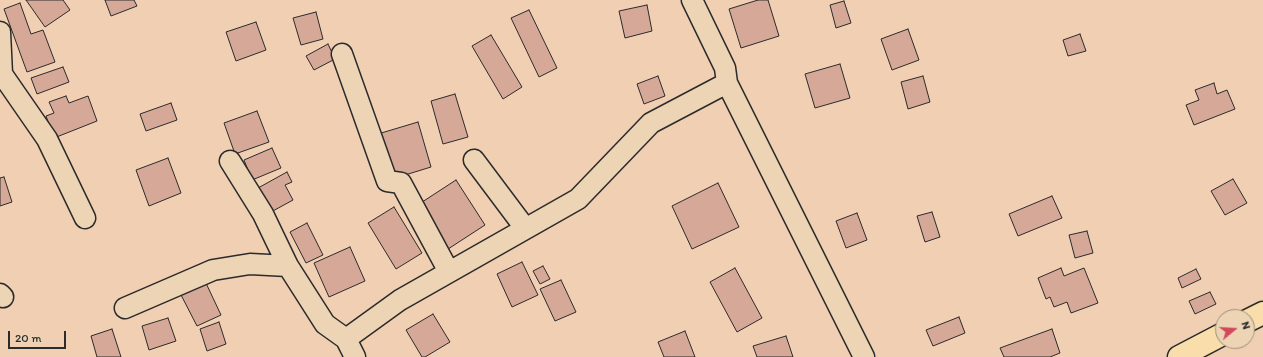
<!DOCTYPE html>
<html>
<head>
<meta charset="utf-8">
<style>
	body { margin:0 }
	#map { position:relative; width:1263px; height:357px; overflow:hidden; background:#f0cfb3; font-family:Itim,sans-serif }
	canvas { display:block }
	.north { position:absolute; left:1215px; top:309px; width:40px; height:40px; box-sizing:border-box; background:#ecd4b5; border:1px solid #9f907e; border-radius:50%; rotate:72deg; font-size:11px; font-weight:700; line-height:16px; text-align:center; color:#2b2b2b }
	.north::after { content:''; display:block; margin:auto; width:14px; height:18px; background:#d1495b; clip-path:polygon(50% 0,100% 100%,50% 72%,0 100%) }
	.scale { position:absolute; left:8px; top:331px; width:58px; height:18px; box-sizing:border-box; border:2px solid #2b2b2b; border-top:0; padding-left:5px; font-size:12px; line-height:14px; white-space:nowrap; color:#2b2b2b; -webkit-text-stroke:3px #ecd4b5; paint-order:stroke }
</style>
</head>
<body>
<div id="map">
<canvas width="1263" height="357"></canvas>
<div class="north">N</div>
<div class="scale">20 m</div>
</div>
<script>
const g = document.querySelector('canvas').getContext('2d');
g.lineJoin = 'round';
function paint(path, color) {
  g.fillStyle = color;
  g.fill(path, 'evenodd');
}
function toPath(rows) {
  const path = new Path2D();
  for (const r of rows) {
    path.moveTo(r[0], r[1]);
    for (let i = 2; i < r.length; i += 2) path.lineTo(r[i], r[i + 1]);
  }
  return path;
}
function stroke(path, color, width, dash) {
  g.strokeStyle = color;
  g.lineWidth = width;
  g.lineCap = dash ? 'butt' : 'round';
  g.setLineDash(dash || []);
  g.stroke(path);
}
const building = toPath([
	[26,0,63,0,70,10,45,27,26,0],
	[105,0,134,0,137,6,111,16,105,0],
	[758,0,768,0,779,36,741,48,729,9,758,0],
	[844,1,851,23,836,28,830,5,844,1],
	[20,3,31,34,43,30,55,62,27,72,4,9,20,3],
	[647,5,652,31,625,38,619,11,647,5],
	[529,10,557,68,539,77,511,18,529,10],
	[316,12,323,39,301,45,293,18,316,12],
	[256,22,266,50,236,61,226,32,256,22],
	[908,29,919,60,892,70,881,39,908,29],
	[1080,34,1086,51,1068,56,1063,40,1080,34],
	[491,35,522,87,503,99,472,46,491,35],
	[328,44,335,59,314,70,306,56,328,44],
	[840,64,850,98,815,108,805,74,840,64],
	[63,67,69,82,37,94,31,78,63,67],
	[658,76,665,96,644,104,637,84,658,76],
	[923,76,930,102,908,109,901,82,923,76],
	[1214,83,1217,94,1227,90,1235,109,1194,125,1186,105,1199,100,1195,90,1214,83],
	[455,94,468,137,443,144,431,101,455,94],
	[66,96,69,103,88,96,97,121,54,138,46,116,54,113,49,102,66,96],
	[171,103,177,120,146,131,140,114,171,103],
	[257,111,269,142,235,154,224,123,257,111],
	[418,122,431,167,392,179,378,134,418,122],
	[272,148,281,168,252,180,244,160,272,148],
	[168,158,181,193,149,206,136,170,168,158],
	[287,172,292,182,285,185,293,200,271,212,258,188,287,172],
	[4,177,12,202,0,206,0,178,4,177],
	[1233,179,1247,203,1225,215,1211,191,1233,179],
	[456,180,485,225,445,251,416,206,456,180],
	[718,183,739,227,692,249,672,206,718,183],
	[1052,196,1062,218,1018,236,1009,214,1052,196],
	[394,207,422,253,396,269,368,223,394,207],
	[932,212,940,237,925,242,917,216,932,212],
	[857,213,867,240,846,248,836,221,857,213],
	[307,223,323,255,306,263,290,232,307,223],
	[1087,231,1093,253,1075,258,1069,235,1087,231],
	[350,247,365,281,329,297,314,263,350,247],
	[522,262,538,295,512,307,497,274,522,262],
	[543,266,550,279,540,284,533,271,543,266],
	[735,268,762,318,737,332,710,282,735,268],
	[1061,268,1064,276,1084,268,1098,303,1071,313,1067,302,1054,307,1050,297,1046,299,1038,278,1061,268],
	[1196,269,1201,279,1182,288,1178,278,1196,269],
	[561,280,576,312,555,321,540,289,561,280],
	[205,281,221,315,197,326,180,293,205,281],
	[1210,292,1216,304,1195,314,1189,301,1210,292],
	[433,314,450,342,425,357,422,357,406,330,433,314],
	[959,317,965,333,933,346,926,330,959,317],
	[168,318,176,341,149,350,142,326,168,318],
	[219,322,226,344,207,351,200,329,219,322],
	[112,329,121,357,97,357,91,336,112,329],
	[1052,329,1060,353,1050,357,1004,357,1000,348,1052,329],
	[685,331,695,357,664,357,658,342,685,331],
	[786,336,793,357,757,357,753,346,786,336]
]);
paint(building, '#d6a897');
stroke(building, '#2b2b2b', 1);
const street = toPath([
	[0,32,2,74,0,75],
	[342,54,387,181,401,183,449,272],
	[2,74,47,139,85,218],
	[727,83,864,357],
	[474,160,525,228],
	[230,161,263,214,288,266],
	[0,294,3,297],
	[125,308,213,270,250,264,288,266,325,324,346,339,400,300,578,199,651,123,727,83,725,68,692,0],
	[346,339,355,357]
]);
const highway = toPath([
	[1247,321,1263,313],
	[1179,357,1223,334]
]);
stroke(street, '#2b2b2b', 23);
stroke(highway, '#2b2b2b', 25);
stroke(street, '#ecd4b5', 20);
stroke(highway, '#f9deab', 22);
</script>
</body>
</html>
